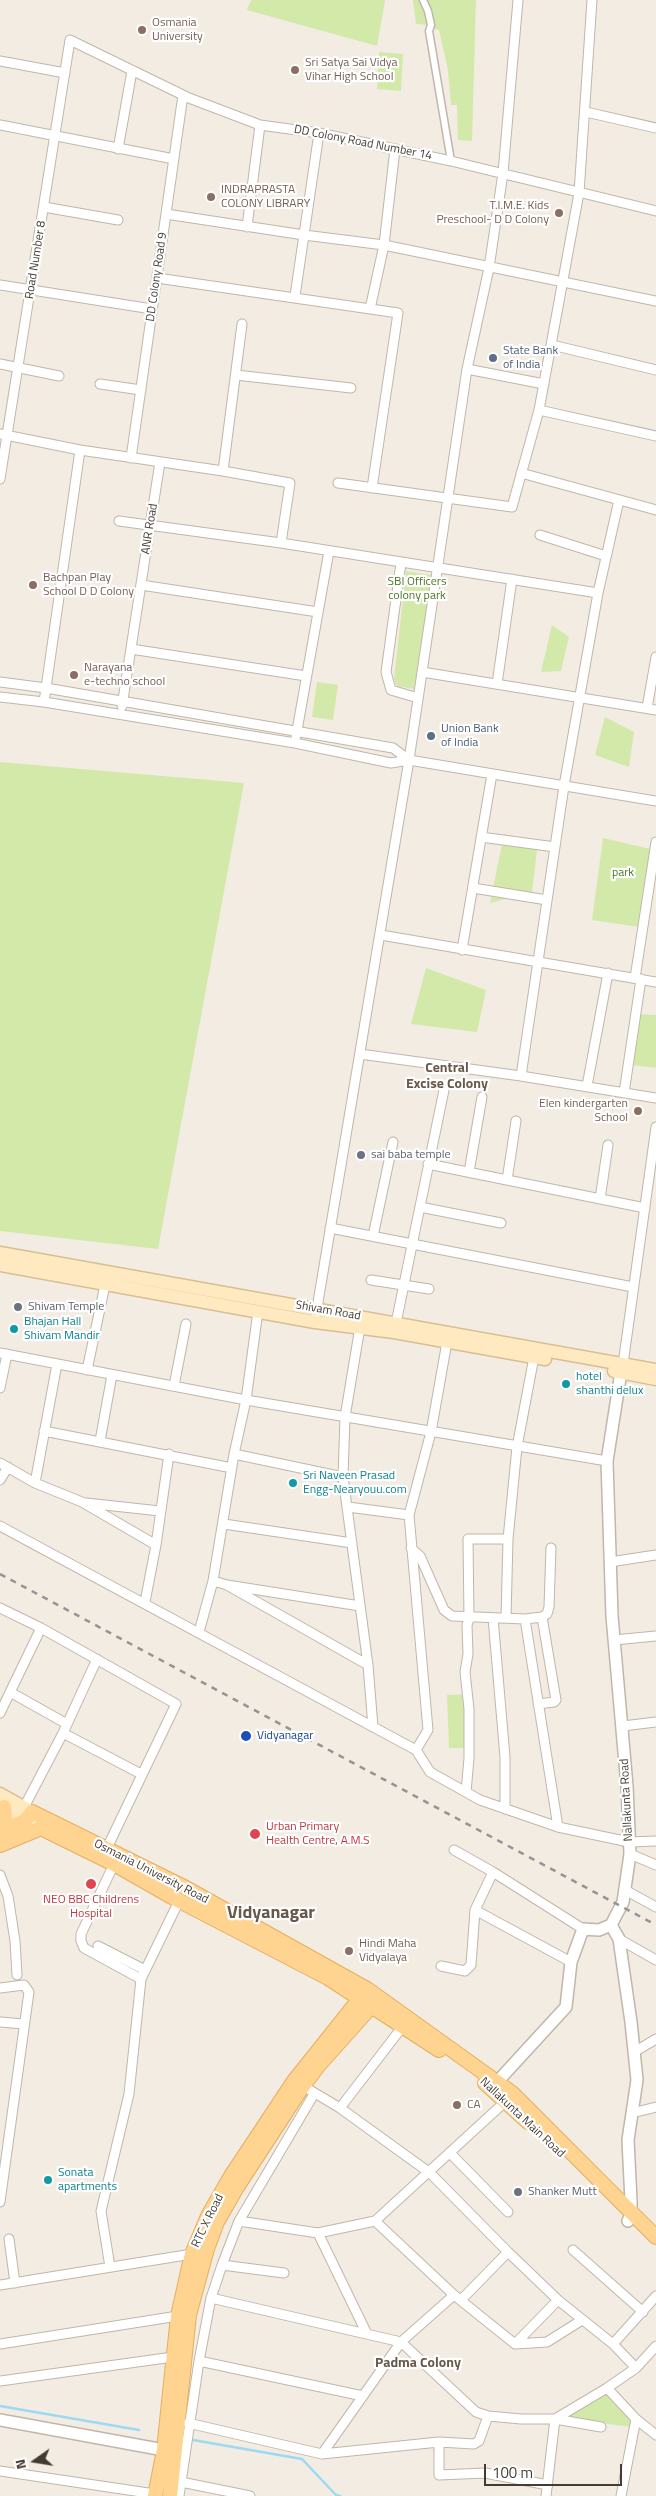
<!DOCTYPE html>
<html>
<head>
<meta charset="utf-8">
<style>
	body { margin:0 }
	#map { position:relative; width:656px; height:2496px; overflow:hidden; background:#f2ece3; font-family:"Titillium Web",sans-serif }
	canvas { display:block }
	.north { position:absolute; left:10px; top:2436px; width:50px; height:50px; -webkit-text-stroke:4px #fff; paint-order:stroke; rotate:257deg; font-size:14px; font-weight:700; line-height:20px; text-align:center; color:#443c33 }
	.north::after { content:''; display:block; margin:auto; width:18px; height:22px; background:#443c33; clip-path:polygon(50% 0,100% 100%,50% 72%,0 100%) }
	.scale { position:absolute; left:484px; top:2464px; width:138px; height:22px; box-sizing:border-box; border:2px solid #443c33; border-top:0; padding-left:6px; font-size:15px; line-height:18px; white-space:nowrap; color:#443c33; -webkit-text-stroke:4px #fff; paint-order:stroke }
</style>
</head>
<body>
<div id="map">
<canvas width="656" height="2496"></canvas>
<div class="north">N</div>
<div class="scale">100 m</div>
</div>
<script>
const g = document.querySelector('canvas').getContext('2d');
g.lineJoin = 'round';
function paint(path, color) {
  g.fillStyle = color;
  g.fill(path, 'evenodd');
}
function toPath(rows) {
  const path = new Path2D();
  for (const r of rows) {
    path.moveTo(r[0], r[1]);
    for (let i = 2; i < r.length; i += 2) path.lineTo(r[i], r[i + 1]);
  }
  return path;
}
function stroke(path, color, width, dash) {
  g.strokeStyle = color;
  g.lineWidth = width;
  g.lineCap = dash ? 'butt' : 'round';
  g.setLineDash(dash || []);
  g.stroke(path);
}
function drawText(font, color, halo, rows, align = 'center') {
  g.font = font + ' "Titillium Web",sans-serif';
  g.lineWidth = 4.5;
  g.setLineDash([]);
  g.textBaseline = 'middle';
  g.strokeStyle = halo;
  g.fillStyle = color;
  for (const [text, x, y, turn = 0] of rows) {
    g.save();
    g.translate(x, y);
    g.rotate((+turn || 0) * Math.PI / 180);
    g.textAlign = isNaN(turn) ? turn : align;
    if (halo) g.strokeText(text, 0, 0);
    g.fillText(text, 0, 0);
    g.restore();
  }
}
paint(toPath([
	[251,0,385,0,377,46,247,10],
	[413,0,421,0,429,25,416,24],
	[426,0,476,0,472,141,458,140,457,105,451,105,448,70,439,30,435,29,433,12],
	[379,52,403,54,401,91,377,89],
	[406,571,432,575,414,689,397,686,394,679],
	[552,625,569,637,561,671,541,672],
	[317,682,338,685,333,720,312,717],
	[605,717,634,732,629,767,595,755],
	[0,762,244,783,158,1249,0,1231],
	[504,834,538,842,532,892,490,903],
	[603,838,650,849,639,927,592,920],
	[426,968,486,990,477,1032,411,1024],
	[639,1014,656,1015,656,1068,632,1065],
	[467,1694,469,1748,449,1748,447,1695],
	[613,2391,634,2410,646,2429,563,2418]
]), '#d3e9aa');
stroke(toPath([
	[0,2406,139,2430],
	[193,2440,302,2459,336,2495,340,2496]
]), '#9cd9f2', 2.5);
const pedestrian = toPath([
	[423,0,428,11,431,25,429,31,451,161]
]);
const minor = toPath([
	[0,61,65,73],
	[586,112,656,128],
	[0,125,174,159],
	[118,149,132,71],
	[44,207,118,220],
	[166,214,304,235,384,245,656,301],
	[247,227,260,125],
	[157,278,398,313,372,488],
	[0,285,152,309],
	[295,296,319,133],
	[370,309,384,245,395,149],
	[552,345,656,370],
	[0,364,59,376],
	[467,369,544,384],
	[236,375,351,388],
	[100,384,141,390],
	[539,410,656,436],
	[0,434,80,450,223,471,290,483,281,543],
	[131,458,183,95],
	[223,471,242,324],
	[521,473,656,510],
	[0,479,70,40,189,98,260,125,319,133,451,161,656,211],
	[338,483,512,507,539,410,579,193,592,0],
	[119,521,281,543,598,593],
	[540,535,606,556],
	[401,563,386,672,391,690,418,698],
	[141,585,318,612],
	[131,649,306,676],
	[422,672,656,710],
	[0,682,46,688,393,748,409,760],
	[497,684,512,579],
	[0,697,44,702,295,743,391,763,409,760,656,801],
	[44,702,80,450],
	[122,706,160,462],
	[647,708,656,657],
	[296,736,329,551],
	[481,837,555,847],
	[473,888,547,900],
	[381,935,656,982],
	[462,950,492,774],
	[635,978,656,842],
	[360,1054,521,1076,656,1098],
	[521,1076,564,786,598,593,619,500],
	[587,1086,608,973],
	[624,1093,641,979],
	[428,1164,645,1208],
	[469,1172,482,1097],
	[507,1180,516,1121],
	[600,1199,608,1145],
	[420,1207,501,1223],
	[330,1228,633,1287],
	[373,1236,393,1142],
	[371,1280,429,1289],
	[316,1314,409,760,467,369,489,268,503,173,518,0],
	[396,1323,444,1090],
	[360,1327,345,1417,343,1477,368,1665,373,1727],
	[0,1353,246,1400,607,1461],
	[623,1364,656,1127],
	[87,1370,105,1285],
	[174,1386,186,1324],
	[0,1388,7,1354],
	[44,1431,232,1468],
	[100,1441,112,1375],
	[234,1454,343,1477],
	[0,1463,35,1483,82,1502,156,1545],
	[0,1480,8,1467],
	[35,1483,57,1364],
	[86,1503,160,1511],
	[348,1507,409,1515],
	[224,1524,352,1543],
	[0,1526,416,1750,430,1772,480,1800,558,1827,629,1842,656,1841],
	[411,1548,420,1556,444,1610,452,1616,525,1619,542,1617,547,1614,549,1607,551,1548],
	[610,1562,656,1555],
	[213,1581,227,1585,360,1606],
	[227,1585,368,1665],
	[145,1602,156,1545,169,1454],
	[0,1608,41,1628,176,1704,107,1848],
	[493,1618,505,1757,505,1809],
	[506,1618,508,1539,517,1447,534,1357],
	[525,1619,558,1827],
	[199,1632,213,1581,234,1454,246,1400,258,1311],
	[614,1640,656,1636],
	[10,1692,67,1724],
	[538,1704,554,1702,556,1700,542,1617],
	[0,1713,41,1628],
	[623,1726,656,1722],
	[63,1733,141,1774],
	[416,1750,428,1730,409,1515,431,1432,447,1342],
	[466,1792,469,1758,469,1709,465,1672,468,1654,467,1625,469,1619,468,1539,508,1539],
	[22,1811,63,1733,97,1659],
	[454,1850,493,1872,583,1929],
	[630,1854,656,1865],
	[114,1864,81,1934,81,1941,84,1948,141,1979],
	[0,1875,8,1896,15,1941,17,1975],
	[625,1890,656,1907],
	[475,1910,571,1962],
	[619,1939,656,1960],
	[98,1946,145,1970],
	[441,1966,465,1971,471,1965,475,1910,493,1872],
	[0,1988,24,1985,29,1992,0,2202],
	[0,2022,24,2024],
	[634,2052,656,2039],
	[303,2086,340,2108,430,2173,508,2252,558,2300,613,2344,636,2368],
	[340,2108,403,2026],
	[632,2113,656,2107],
	[450,2153,508,2212],
	[239,2221,318,2233,375,2221,454,2295,515,2344,547,2342,582,2320],
	[375,2221,506,2101],
	[318,2233,367,2334],
	[9,2239,15,2283],
	[573,2250,643,2312],
	[222,2265,284,2273],
	[110,2267,101,2211,129,2094,141,1979,179,1901],
	[0,2285,192,2254],
	[211,2298,401,2342,476,2412,488,2416,521,2419,555,2419,601,2427],
	[461,2300,508,2252],
	[0,2344,178,2316],
	[515,2344,558,2300],
	[613,2344,656,2296],
	[199,2361,363,2396],
	[0,2381,173,2357],
	[607,2388,636,2419,656,2435],
	[188,2423,322,2454,439,2442,474,2444,479,2441,488,2416],
	[439,2442,439,2475,485,2473,548,2485],
	[322,2454,401,2342,454,2295],
	[0,2471,155,2494],
	[181,2482,250,2496],
	[179,2496,199,2361,211,2298,222,2265,239,2221,314,2094],
	[546,2496,555,2419,607,2388,636,2368,656,2346],
	[621,2496,636,2419]
]);
const tertiary = toPath([
	[611,1925,623,1902,630,1854,627,1786,612,1616,607,1461,621,1372],
	[611,1925,619,1939,631,2022,637,2080,628,2140,631,2201,631,2214,628,2221],
	[498,2081,566,2007,571,1962,583,1929,599,1930,611,1925],
	[0,2420,164,2450]
]);
const secondary = toPath([
	[0,1253,656,1370],
	[0,1265,315,1322,394,1332,545,1359],
	[614,1371,656,1379],
	[0,1794,32,1812],
	[0,1805,41,1828]
]);
const primary = toPath([
	[4,1807,6,1829],
	[41,1828,114,1864,172,1897,328,1978,439,2050],
	[0,1831,25,1821,32,1812,186,1888,367,1989,512,2093,656,2237],
	[0,1845,41,1828,46,1820],
	[485,2083,528,2122],
	[155,2496,164,2450,178,2316,192,2254,208,2216,231,2176,294,2081,365,1992],
	[170,2496,189,2315,207,2249,217,2222,237,2187,303,2086,318,2066,377,2000]
]);
stroke(pedestrian, '#c1b6a9', 9);
stroke(minor, '#c1b6a9', 11);
stroke(tertiary, '#c1b6a9', 14);
stroke(secondary, '#d8be93', 15);
stroke(primary, '#e7ae5c', 16);
stroke(pedestrian, '#fff', 6);
stroke(minor, '#fff', 9);
stroke(tertiary, '#fff', 11);
stroke(secondary, '#ffe9c1', 12);
stroke(primary, '#ffd390', 14);
stroke(toPath([
	[0,1574,656,1925]
]), '#949494', 2.5, [6, 6]);
for (const [x, y, r, color] of [
	[142,30,5,"#8d6e63"],
	[295,70,5,"#8d6e63"],
	[211,197,5,"#8d6e63"],
	[559,213,5,"#8d6e63"],
	[493,358,5,"#5c6f8a"],
	[33,585,5,"#8d6e63"],
	[74,675,5,"#8d6e63"],
	[431,736,5,"#5c6f8a"],
	[638,1111,5,"#8d6e63"],
	[361,1155,5,"#6b7280"],
	[18,1307,5,"#6b7280"],
	[14,1329,5,"#0f9aa8"],
	[566,1384,5,"#0f9aa8"],
	[293,1483,5,"#0f9aa8"],
	[246,1736,6,"#1a4fb4"],
	[255,1834,6,"#e0444e"],
	[91,1884,6,"#e0444e"],
	[349,1951,5,"#8d6e63"],
	[457,2105,5,"#8d6e63"],
	[48,2180,5,"#0f9aa8"],
	[518,2192,5,"#6b7280"]
]) {
  const dot = new Path2D();
  dot.arc(x, y, r, 0, 2 * Math.PI);
  g.fillStyle = color;
  g.fill(dot);
  stroke(dot, '#fff', 2);
}
drawText('12px', '#785e54', '#fff', [
	["Osmania",152,23],
	["University",152,37],
	["Sri Satya Sai Vidya",305,63],
	["Vihar High School",305,77],
	["INDRAPRASTA",221,190],
	["COLONY LIBRARY",221,204],
	["T.I.M.E. Kids",549,206,"right"],
	["Preschool- D D Colony",549,220,"right"],
	["Bachpan Play",43,578],
	["School D D Colony",43,592],
	["Narayana",84,668],
	["e-techno school",84,682],
	["Elen kindergarten",628,1104,"right"],
	["School",628,1118,"right"],
	["Hindi Maha",359,1944],
	["Vidyalaya",359,1958],
	["CA",467,2105]
], 'left');
drawText('12px', '#443c33', '#fff', [
	["DD Colony Road Number 14",363,143,11],
	["Road Number 8",36,260,-81],
	["DD Colony Road 9",157,277,-82],
	["ANR Road",150,529,-81],
	["Shivam Road",328,1311,10],
	["Nallakunta Road",627,1800,-93],
	["Osmania University Road",151,1872,27],
	["Nallakunta Main Road",522,2118,43],
	["RTC X Road",208,2221,-64]
]);
drawText('12px', '#4e5e75', '#fff', [
	["State Bank",503,351],
	["of India",503,365],
	["Union Bank",441,729],
	["of India",441,743]
], 'left');
drawText('12px', '#4d7825', '#fff', [
	["SBI Officers",417,582],
	["colony park",417,596],
	["park",623,873]
]);
drawText('12px', '#5b616d', '#fff', [
	["sai baba temple",371,1155],
	["Shivam Temple",28,1307],
	["Shanker Mutt",528,2192]
], 'left');
drawText('12px', '#0d838f', '#fff', [
	["Bhajan Hall",24,1322],
	["Shivam Mandir",24,1336],
	["hotel",576,1377],
	["shanthi delux",576,1391],
	["Sri Naveen Prasad",303,1476],
	["Engg-Nearyouu.com",303,1490],
	["Sonata",58,2173],
	["apartments",58,2187]
], 'left');
drawText('12px', '#164399', '#fff', [
	["Vidyanagar",257,1736]
], 'left');
drawText('12px', '#be3a42', '#fff', [
	["Urban Primary",266,1827],
	["Health Centre, A.M.S",266,1841],
	["NEO BBC Childrens",91,1900,"center"],
	["Hospital",91,1914,"center"]
], 'left');
drawText('bold 14px', '#68594a', '#fff', [
	["Central",447,1069],
	["Excise Colony",447,1085],
	["Padma Colony",418,2364]
]);
drawText('bold 18px', '#68594a', '#fff', [
	["Vidyanagar",271,1914]
]);
</script>
</body>
</html>
